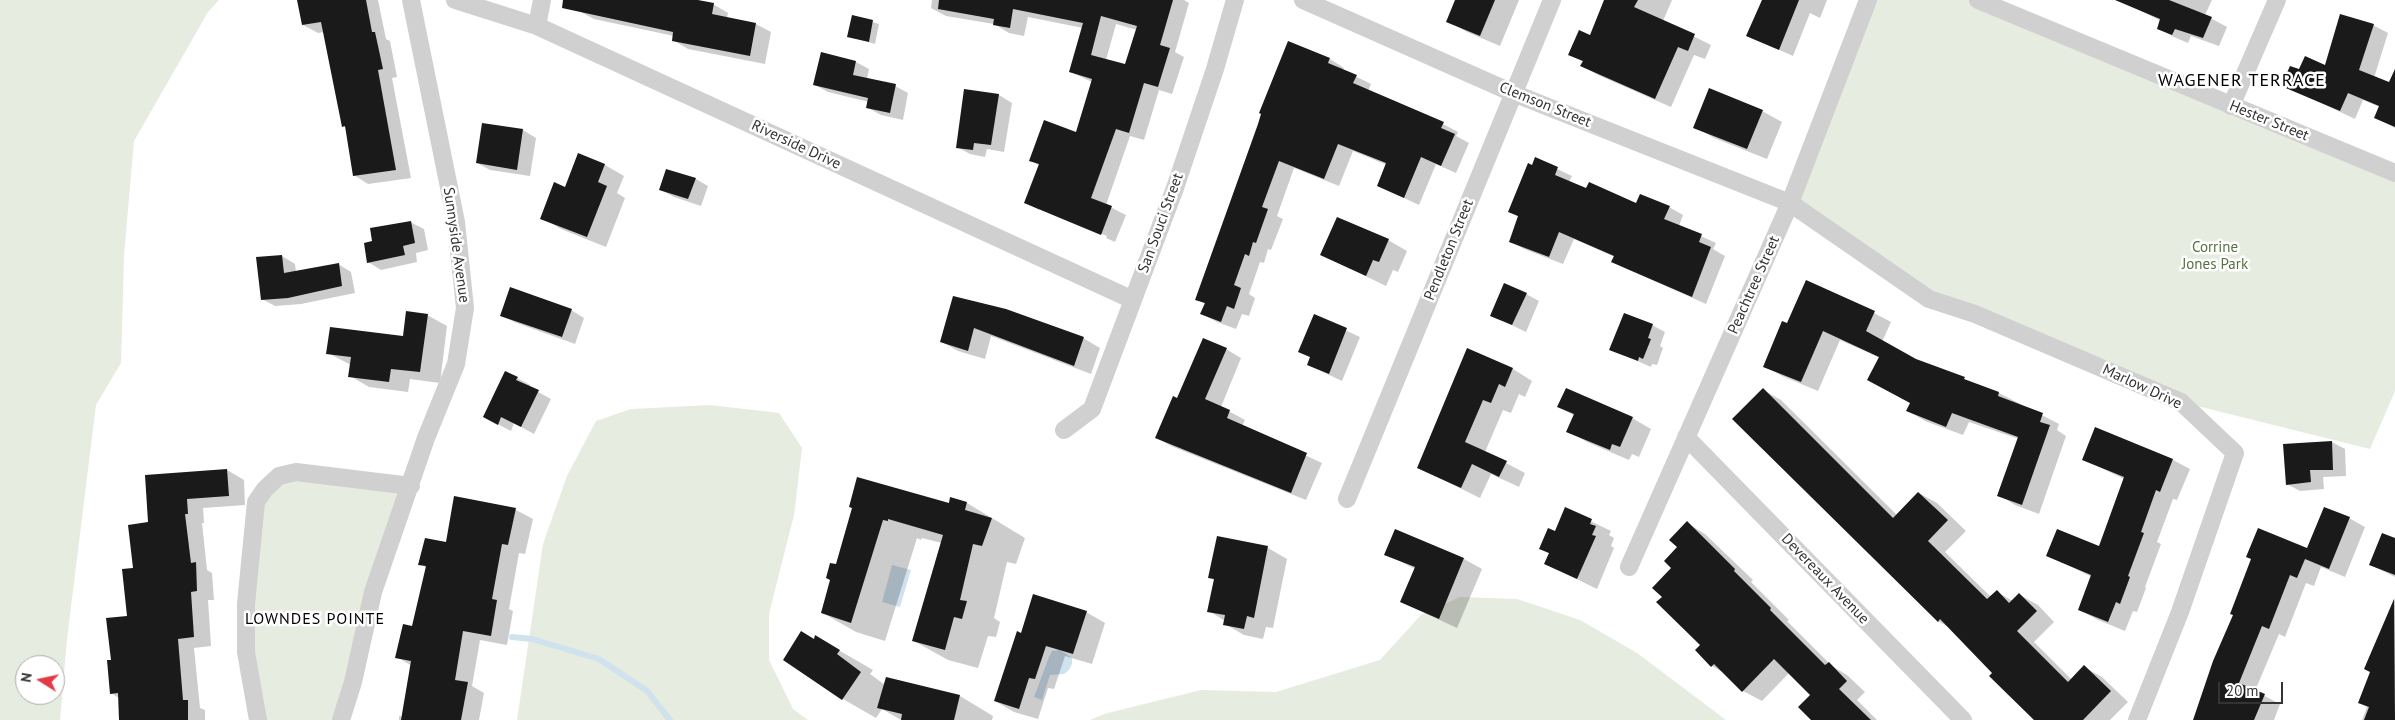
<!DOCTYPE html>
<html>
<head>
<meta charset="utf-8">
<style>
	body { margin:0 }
	#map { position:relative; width:2395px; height:720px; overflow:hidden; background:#fff; font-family:"PT Sans",sans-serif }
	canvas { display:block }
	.north { position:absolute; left:15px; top:655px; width:50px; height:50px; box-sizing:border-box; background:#fff; border:1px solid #adadad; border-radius:50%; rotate:280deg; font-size:14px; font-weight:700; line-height:20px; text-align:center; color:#333 }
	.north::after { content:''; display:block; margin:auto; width:18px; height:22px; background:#e63946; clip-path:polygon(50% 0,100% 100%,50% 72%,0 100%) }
	.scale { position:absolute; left:2218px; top:682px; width:65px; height:22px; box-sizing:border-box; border:2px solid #333; border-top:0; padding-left:6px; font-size:15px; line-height:18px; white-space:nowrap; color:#333; -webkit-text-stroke:4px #fff; paint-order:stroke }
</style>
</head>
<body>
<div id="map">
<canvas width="2395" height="720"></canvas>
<div class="north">N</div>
<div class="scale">20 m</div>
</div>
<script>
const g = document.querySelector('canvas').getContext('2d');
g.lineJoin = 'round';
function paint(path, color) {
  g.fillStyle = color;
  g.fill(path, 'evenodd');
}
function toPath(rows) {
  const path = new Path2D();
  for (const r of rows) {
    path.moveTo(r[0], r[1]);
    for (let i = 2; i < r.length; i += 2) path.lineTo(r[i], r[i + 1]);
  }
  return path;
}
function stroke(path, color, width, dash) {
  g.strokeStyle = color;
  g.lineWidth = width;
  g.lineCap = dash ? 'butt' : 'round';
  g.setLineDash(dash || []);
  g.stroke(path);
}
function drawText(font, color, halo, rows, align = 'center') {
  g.font = font + ' "PT Sans",sans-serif';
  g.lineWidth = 5;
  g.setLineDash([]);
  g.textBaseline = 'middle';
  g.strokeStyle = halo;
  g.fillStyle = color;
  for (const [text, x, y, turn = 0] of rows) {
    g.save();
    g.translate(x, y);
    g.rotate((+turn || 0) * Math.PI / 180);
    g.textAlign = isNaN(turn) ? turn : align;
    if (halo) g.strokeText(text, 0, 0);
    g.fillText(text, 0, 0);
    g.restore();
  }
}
paint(toPath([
	[0,0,219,0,208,12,134,141,124,255,121,363,96,405,67,639,60,720,0,720],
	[25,665,55,665,55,695,25,695],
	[1868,0,1974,0,2395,172,2395,391,2370,449,2181,402,1929,299,1790,203],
	[710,405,779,413,802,448,794,515,769,614,769,660,793,709,808,720,517,720,543,544,567,476,596,421,631,409],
	[279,476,411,486,341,720,258,720,246,652,265,489],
	[1460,597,1517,599,1580,620,1637,653,1726,720,1090,720,1104,714,1201,690,1276,692,1380,660,1421,615]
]), '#e6ecdf');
paint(toPath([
	[892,565,911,570,900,607,882,602],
	[1060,650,1072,658,1072,664,1069,670,1064,674,1050,675,1042,700,1034,697,1049,657,1052,651]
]), '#cfe2ee');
paint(toPath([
	[299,0,378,0,386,39,390,41,397,77,392,78,411,178,368,184,354,175,347,128,343,126,324,32,318,33,303,25],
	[582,0,690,0,713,4,728,13,727,18,756,24,771,32,765,64,688,49,673,40,674,36,594,19,579,11],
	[932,0,1184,0,1189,3,1175,52,1184,57,1172,94,1159,90,1144,140,1130,136,1106,205,1126,215,1115,242,1106,238,1107,236,1039,208,1039,210,1025,202,1040,166,1030,160,1077,133,1092,82,1071,72,1083,28,1028,17,1024,36,1009,33,994,24,946,16,931,8],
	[1116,24,1137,30,1126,65,1106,60],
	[1457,0,1519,0,1500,46,1467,32,1448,21],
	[1608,0,1672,0,1663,21,1711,45,1705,59,1694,55,1671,107,1598,75,1582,66,1583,62,1569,54,1590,36],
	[1762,0,1827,0,1820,18,1810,13,1793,56,1748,36],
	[2138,0,2212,0,2205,15,2227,27,2219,46,2191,36,2188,43,2174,37,2158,28,2161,21,2135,8],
	[853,16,879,24,875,44,848,36],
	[2373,25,2388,33,2374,78,2390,84,2395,71,2395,128,2376,118,2380,107,2363,100,2355,119,2283,85,2300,71,2326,66],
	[1330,59,1344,68,1343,70,1371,84,1368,91,1443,124,1458,132,1456,136,1469,143,1456,173,1436,164,1419,205,1378,186,1387,165,1353,151,1339,186,1294,168,1277,216,1283,219,1271,250,1268,249,1264,263,1260,262,1249,294,1255,298,1249,316,1242,314,1236,329,1217,322,1202,314,1205,304,1197,299],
	[856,62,869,69,867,79,895,86,908,93,903,120,881,115,868,108,869,102,828,92,815,85],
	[966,90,999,95,1012,103,1004,152,987,149,985,157,970,154,957,147],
	[1762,111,1782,122,1767,159,1714,138,1695,127],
	[523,130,536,138,530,176,490,170,477,163],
	[578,155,605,165,624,176,617,193,625,198,606,247,561,229,542,218,565,188],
	[1536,159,1572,176,1569,182,1587,189,1637,204,1669,207,1683,215,1679,226,1716,243,1713,249,1725,256,1706,304,1627,269,1613,261,1615,257,1574,239,1563,264,1524,249,1510,241,1519,217,1510,211],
	[696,179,708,186,701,206,674,197,661,190],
	[410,222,424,229,428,250,416,253,417,262,381,270,368,262,374,242],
	[1388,240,1407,251,1398,272,1393,270,1386,286,1322,255],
	[282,256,295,264,296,272,338,264,351,272,355,293,301,304,275,306,262,299],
	[1526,294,1539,301,1526,332,1491,315],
	[954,298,1083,338,1100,348,1091,374,991,336,985,359,958,351,942,342],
	[571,310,584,318,575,344,514,322,501,315],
	[1874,313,1891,322,1882,342,1916,360,1999,393,2059,424,2057,430,2066,436,2039,514,2015,505,1999,495,2019,439,1969,422,1963,435,1925,421,1908,411,1911,403,1880,358,1840,340,1818,391,1782,376,1765,366,1788,324],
	[427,315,447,326,440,383,410,379,408,392,369,387,350,376,351,365,328,353,404,338],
	[1314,316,1360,337,1342,381,1308,365,1311,358,1300,352],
	[1652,325,1665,332,1660,346,1663,348,1657,365,1652,364,1651,367,1611,349],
	[1226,349,1241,358,1221,407,1245,420,1242,426,1322,463,1306,500,1171,446,1156,437],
	[1467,350,1513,369,1532,381,1525,397,1519,394,1511,413,1503,410,1485,452,1525,473,1519,487,1491,474,1480,498,1419,468],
	[517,378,530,385,529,387,551,399,534,434,514,423,511,431,484,417],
	[1763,390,1781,400,1897,515,1919,493,1937,503,1966,531,1945,552,1991,597,1997,592,2013,601,2020,595,2038,605,2054,622,2034,642,2072,680,2084,667,2102,677,2128,702,2110,720,2034,720,1994,673,1952,629,1938,621],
	[1559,407,1632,418,1651,429,1639,457,1632,454,1629,460,1587,442,1568,431,1575,416],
	[2096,428,2173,460,2190,469,2177,500,2173,499,2157,542,2161,544,2145,587,2146,588,2137,612,2133,611,2125,631,2096,619,2080,610,2092,577,2047,555,2099,548,2124,479,2083,459],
	[2332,442,2345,449,2346,476,2323,477,2324,489,2300,491,2287,484],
	[227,470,244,480,245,505,203,508,204,523,202,523,207,570,212,573,214,600,208,600,211,646,194,648,200,708,205,710,205,720,120,720,119,698,111,693,113,661,128,618,135,569,149,523,146,476],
	[455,497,516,510,533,519,525,554,519,553,509,609,513,611,507,645,480,640,472,686,484,693,479,720,399,720,399,716,403,717,412,666,397,657,413,627,427,568,420,564,447,543],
	[951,499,967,503,1025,538,1016,564,1007,562,994,618,1000,622,996,637,988,636,978,668,948,660,914,641,942,543,922,538,921,540,917,538,885,641,856,632,823,613,853,508,950,504],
	[1566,509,1611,531,1609,535,1614,538,1611,546,1614,548,1597,589,1546,564,1550,554,1541,548,1556,532],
	[2349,518,2365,527,2345,577,2321,567,2314,586,2306,583,2285,637,2279,634,2255,691,2280,704,2274,720,2194,720,2234,615,2308,550],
	[1687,523,1705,534,1753,580,1751,582,1789,620,1787,621,1832,666,1847,675,1865,692,1857,700,1877,720,1812,720,1812,695,1789,673,1762,701,1743,691,1726,674,1712,666,1701,645,1663,597],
	[1396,530,1464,559,1482,569,1457,628,1401,602,1415,569,1386,554],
	[1218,537,1268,548,1287,559,1273,628,1266,627,1263,639,1244,635,1225,624,1225,621,1209,611,1215,580,1210,578],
	[2395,540,2395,577,2371,565],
	[2395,598,2395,720,2362,720,2367,707,2359,702,2372,672,2365,669],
	[1086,612,1105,623,1092,664,1065,656,1054,689,1048,688,1038,719,1014,712,995,701,1022,634],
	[816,637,873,670,870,674,885,685,886,678,960,696,993,716,992,720,901,720,882,709,876,718,843,699,784,659,815,641]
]), '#0003');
stroke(toPath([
	[512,637,532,639,599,659,647,691,670,720]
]), '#cfe2ee', 6);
paint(toPath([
	[297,0,366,0,372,32,375,32,383,69,378,70,396,170,353,176,345,126,342,127,321,22,302,25],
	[563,0,698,0,714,3,712,14,756,23,750,56,672,41,673,32,562,8],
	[939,0,1173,0,1160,45,1170,48,1158,87,1144,83,1129,133,1116,129,1091,198,1112,206,1101,235,1024,203,1039,164,1029,161,1044,120,1076,132,1092,79,1069,72,1083,23,1013,9,1010,28,993,25,994,19,938,9],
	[1101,16,1137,26,1125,64,1091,55],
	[1455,0,1495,0,1480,36,1446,22],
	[1604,0,1638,0,1634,7,1695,34,1688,51,1678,47,1655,99,1580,66,1583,61,1568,55,1579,30,1590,35],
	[1762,0,1799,0,1779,50,1746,36],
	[2115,0,2169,0,2212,17,2203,38,2175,29,2172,35,2157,29,2160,19],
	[2340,14,2374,24,2359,70,2389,82,2395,69,2395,127,2374,118,2379,106,2348,93,2340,111,2281,86,2290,66,2299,69,2305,56,2325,65],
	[852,15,873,20,869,42,847,37],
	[1288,41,1330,58,1328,63,1357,75,1353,83,1444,122,1441,128,1455,134,1441,166,1421,157,1404,198,1377,186,1386,163,1338,144,1324,179,1279,161,1262,207,1268,209,1256,243,1253,242,1249,256,1245,254,1234,285,1241,288,1234,309,1227,306,1221,322,1200,314,1205,303,1195,300,1258,124,1261,114,1259,113],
	[821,52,856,61,853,75,896,84,890,113,866,108,868,98,813,85],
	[1709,88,1763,110,1747,149,1693,128],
	[964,89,999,94,991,145,974,143,973,150,956,148],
	[482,123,523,129,517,170,476,163],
	[578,153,605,164,598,182,607,186,587,237,540,219,554,182,565,187],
	[1535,157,1558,167,1555,175,1586,188,1589,182,1636,203,1640,194,1670,206,1664,219,1702,234,1699,242,1711,247,1692,297,1611,262,1614,256,1559,232,1549,257,1509,242,1518,216,1508,212,1528,163,1532,165],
	[666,169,696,178,688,199,659,190],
	[1337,217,1389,239,1379,262,1373,260,1366,276,1320,255],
	[411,221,415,243,403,246,405,255,367,263,364,243,372,241,370,228],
	[282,255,284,273,339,263,342,286,288,298,261,300,256,257],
	[1806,280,1875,311,1866,331,1916,359,1965,377,1964,379,1999,392,1998,396,2043,413,2040,422,2050,425,2022,505,1997,496,2018,437,1952,413,1946,427,1906,411,1910,403,1867,380,1879,357,1823,331,1801,382,1763,367,1782,321,1787,323],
	[1504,283,1527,293,1512,325,1490,316],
	[510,287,572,309,562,337,500,316],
	[953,296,1006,309,1084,337,1074,366,974,328,968,351,940,342],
	[406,311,428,314,420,372,391,369,389,382,348,377,351,357,326,354,330,327,403,336],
	[1624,313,1653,324,1648,338,1651,339,1643,359,1639,357,1638,361,1609,350],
	[1314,314,1347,328,1329,374,1307,365,1310,357,1298,352],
	[1203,338,1227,348,1205,399,1230,410,1227,418,1307,453,1291,493,1155,438,1173,396,1177,398],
	[1467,348,1513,368,1505,387,1499,384,1491,403,1483,400,1465,442,1507,461,1499,477,1472,464,1461,488,1417,468],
	[505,371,518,377,516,380,539,390,521,427,501,417,498,425,483,417],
	[1566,388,1633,417,1620,447,1612,444,1610,450,1566,432,1574,414,1557,407],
	[1763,388,1893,518,1918,492,1948,520,1928,541,1987,599,1997,590,2009,603,2019,593,2037,611,2017,631,2068,682,2084,665,2111,691,2083,720,2034,720,1989,676,1992,673,1940,619,1938,622,1732,419],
	[2095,427,2173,459,2160,492,2156,490,2141,532,2144,533,2128,576,2130,577,2120,604,2116,602,2108,622,2078,610,2091,575,2046,556,2057,529,2099,546,2124,477,2082,460],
	[2332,441,2333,470,2310,470,2311,482,2286,485,2283,444],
	[227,469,229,496,187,499,188,514,185,514,191,563,196,562,197,591,191,592,194,637,178,639,183,700,188,700,188,720,119,720,118,693,110,694,107,660,111,660,106,618,127,616,122,569,133,568,128,525,148,522,145,475],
	[857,477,949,503,950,497,967,502,965,510,992,518,982,546,973,544,960,600,967,601,962,619,954,617,945,650,912,641,943,535,888,519,888,521,883,520,851,623,821,613,830,580,826,578,830,563,836,564,852,508,849,507],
	[454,496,516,508,508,545,502,544,492,599,497,600,491,636,463,631,455,680,468,682,461,720,401,720,411,661,395,658,403,624,412,626,426,566,418,565,425,538,446,542],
	[1565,507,1592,519,1590,524,1596,526,1592,535,1596,536,1577,579,1544,564,1549,553,1539,549,1548,528,1555,531],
	[2324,507,2350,517,2329,569,2305,559,2297,578,2290,575,2269,629,2262,626,2239,683,2265,694,2254,720,2193,720,2213,661,2233,615,2230,614,2251,559,2246,557,2258,528,2307,548],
	[1687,521,1735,569,1734,571,1771,608,1770,610,1825,665,1829,662,1847,681,1839,689,1871,720,1811,720,1798,707,1810,695,1774,659,1742,692,1714,664,1711,667,1695,650,1700,645,1656,602,1662,597,1652,588,1671,568,1664,561,1677,547,1669,540],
	[1395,529,1464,558,1439,619,1400,602,1415,567,1384,555],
	[2382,533,2395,538,2395,575,2369,565],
	[1217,536,1268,546,1254,618,1247,616,1244,629,1223,625,1225,615,1207,612,1214,579,1208,578],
	[1033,594,1087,611,1073,654,1046,646,1035,679,1029,678,1019,709,994,701,1017,631,1021,633],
	[2394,599,2395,720,2364,720,2369,707,2358,703,2370,672,2364,669],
	[801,631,814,639,815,635,840,650,837,654,861,672,842,700,783,660],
	[886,677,960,695,954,720,901,720,902,714,877,708]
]), '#1a1a1a');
stroke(toPath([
	[455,0,537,26,1133,300],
	[1303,0,1513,93,1790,203,1929,299,1975,314,2181,402,2235,453,2180,612,2137,720],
	[1978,0,2395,173],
	[537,26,542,0],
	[2231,106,2277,0],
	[1064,430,1092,409,1175,188,1215,69,1235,0],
	[1686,437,1963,720],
	[1347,499,1552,0],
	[1629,567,1790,203,1868,0],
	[258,720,246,652,246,604,256,502,265,489,279,476,296,472,411,486],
	[341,720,353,682,373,592,426,438,456,364,465,308,456,222,411,0]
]), '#d0d0d0', 18);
drawText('15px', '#333', '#fff', [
	["Clemson Street",1545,105,22],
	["Hester Street",2269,121,22],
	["Riverside Drive",796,145,25],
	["San Souci Street",1161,223,-70],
	["Sunnyside Avenue",456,245,82],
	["Pendleton Street",1449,250,-68],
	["Peachtree Street",1754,285,-66],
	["Marlow Drive",2142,387,25],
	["Devereaux Avenue",1825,579,46]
]);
drawText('15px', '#56703f', '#fff', [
	["Corrine",2215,248],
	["Jones Park",2215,265]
]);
g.letterSpacing = '1px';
drawText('16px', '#000', '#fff', [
	["LOWNDES POINTE",315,619]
]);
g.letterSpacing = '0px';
g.letterSpacing = '1px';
drawText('18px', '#000', '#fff', [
	["WAGENER TERRACE",2242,81]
]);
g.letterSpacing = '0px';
</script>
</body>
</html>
